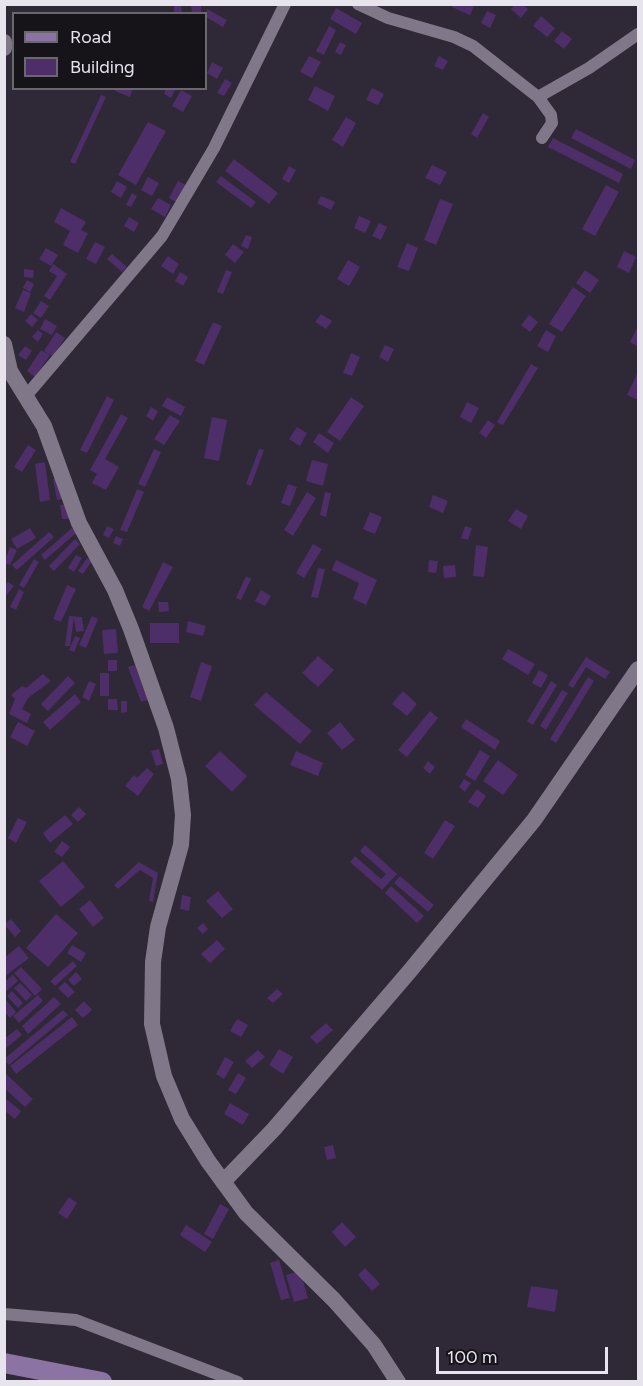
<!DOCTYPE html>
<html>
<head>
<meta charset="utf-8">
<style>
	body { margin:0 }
	#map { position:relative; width:643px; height:1386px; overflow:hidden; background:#2f2837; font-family:Figtree,sans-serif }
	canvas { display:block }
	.frame { position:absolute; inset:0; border:6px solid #e8e4ed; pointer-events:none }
	.legend { position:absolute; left:12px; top:12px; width:195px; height:78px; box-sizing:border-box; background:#161319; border:2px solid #6a676e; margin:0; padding:8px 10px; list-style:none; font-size:18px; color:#e8e4ed }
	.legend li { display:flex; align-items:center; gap:12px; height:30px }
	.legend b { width:30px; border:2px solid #6a676e }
	.scale { position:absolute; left:436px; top:1347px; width:172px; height:27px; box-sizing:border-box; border:3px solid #e8e4ed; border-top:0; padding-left:8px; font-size:18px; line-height:21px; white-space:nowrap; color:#e8e4ed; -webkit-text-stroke:4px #161319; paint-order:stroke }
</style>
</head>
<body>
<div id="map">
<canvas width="643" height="1386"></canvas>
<div class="frame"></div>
<ul class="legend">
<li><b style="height:8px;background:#8b74a3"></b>Road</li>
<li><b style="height:16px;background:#4d2e69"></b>Building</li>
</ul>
<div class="scale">100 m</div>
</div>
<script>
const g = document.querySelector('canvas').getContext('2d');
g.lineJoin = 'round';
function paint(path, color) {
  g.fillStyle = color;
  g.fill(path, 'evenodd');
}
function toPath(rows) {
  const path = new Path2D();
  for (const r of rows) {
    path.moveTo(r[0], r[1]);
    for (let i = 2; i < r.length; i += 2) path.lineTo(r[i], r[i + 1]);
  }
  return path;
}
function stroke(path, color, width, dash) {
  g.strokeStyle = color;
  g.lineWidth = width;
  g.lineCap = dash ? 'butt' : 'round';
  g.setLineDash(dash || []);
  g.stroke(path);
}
paint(toPath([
	[174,4,181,4,182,14,174,14],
	[191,4,201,4,201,14,192,14],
	[453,4,475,4,470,15,452,7],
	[515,4,522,4,528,9,521,18,511,9],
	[336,8,362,23,356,34,330,19],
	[207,9,227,20,223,27,206,17],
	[487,11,496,15,490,28,481,23],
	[541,16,555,28,547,37,533,26],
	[329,26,336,30,324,55,316,51],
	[562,31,572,39,564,49,554,41],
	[340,42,346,45,341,55,335,52],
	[309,56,321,62,312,78,300,72],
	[439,56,448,61,443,70,434,66],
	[212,62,223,68,217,79,207,73],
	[225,79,232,83,224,96,217,93],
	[315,86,335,96,328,111,308,100],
	[116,88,133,88,130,97,115,91],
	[166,88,176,88,171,98,164,94],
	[372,88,384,94,378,105,366,100],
	[181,90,192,96,183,112,172,106],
	[101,95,106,97,75,164,70,162],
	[483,113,489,117,477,138,471,134],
	[346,117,356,123,343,147,332,140],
	[148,122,166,131,136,185,118,175],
	[576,129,635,160,631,169,571,138],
	[553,138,623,174,619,183,548,147],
	[234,159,278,193,269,204,225,171],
	[432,165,447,172,440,185,425,178],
	[289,166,296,170,289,183,282,179],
	[221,176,256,202,251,208,216,182],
	[148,177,159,183,152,196,141,190],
	[117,181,127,187,121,198,111,192],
	[178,181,186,185,176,202,169,198],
	[606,185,619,192,595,236,582,229],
	[132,193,137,196,131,207,126,205],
	[321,196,335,202,331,210,317,203],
	[158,198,171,205,165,217,151,209],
	[440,199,453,204,436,245,424,240],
	[61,208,86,222,81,230,88,233,78,253,63,245,70,231,54,222],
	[359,216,371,221,365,233,354,228],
	[129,217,139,223,134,232,124,226],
	[379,223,387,227,381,240,372,236],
	[246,235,252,237,248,249,241,246],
	[95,242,105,247,96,264,86,259],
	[407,243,418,248,409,271,397,267],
	[233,244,244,252,235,263,225,255],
	[46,248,58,255,51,266,39,259],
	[624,251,636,257,629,273,617,267],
	[112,254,127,267,122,272,107,259],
	[168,256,179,264,173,274,161,266],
	[348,260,360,267,349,286,337,279],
	[53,264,67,274,50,300,44,296,57,276,49,271],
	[24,269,34,270,33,278,24,277],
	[226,270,232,272,223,294,217,292],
	[585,270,599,280,590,293,576,283],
	[180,272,188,277,183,286,175,281],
	[27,280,34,284,30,292,23,288],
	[573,287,586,296,562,332,549,324],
	[23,290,31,293,24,312,15,308],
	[41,301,49,306,41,318,33,313],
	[31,314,38,320,32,327,25,321],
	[321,314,332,321,326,329,315,322],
	[529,315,538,322,530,332,521,325],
	[45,319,57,326,52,335,40,329],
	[213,322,222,326,204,365,195,361],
	[638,326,638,347,630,342],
	[38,330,43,334,38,342,32,337],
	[546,330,556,336,548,352,537,346],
	[56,332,65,338,53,356,44,351],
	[385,345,394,349,388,362,379,357],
	[25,346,32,351,26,360,18,355],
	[41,350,50,355,35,377,27,371],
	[351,353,360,357,352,376,343,373],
	[531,364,538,368,503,425,497,422],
	[638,372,638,400,627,395],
	[107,396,114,400,87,453,80,450],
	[167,397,185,407,181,416,162,406],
	[351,397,364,406,340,441,327,432],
	[467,402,479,408,471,423,460,417],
	[151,407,158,411,153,421,146,416],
	[121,414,128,418,105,459,119,467,106,490,92,483,97,474,90,470],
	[170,415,180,421,164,445,154,439],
	[212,417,227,420,219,461,204,458],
	[488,420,495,425,486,438,479,433],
	[297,427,307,433,300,446,289,439],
	[319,433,334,443,328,453,313,442],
	[28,445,36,450,22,472,14,467],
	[154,449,161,452,145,487,138,484],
	[259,449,264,450,251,486,246,484],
	[312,460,328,464,323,486,306,481],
	[45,462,50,500,40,502,35,464],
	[58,478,62,499,57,500,53,479],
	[288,484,297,487,290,506,281,503],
	[137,489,144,492,127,532,120,530],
	[307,492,316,498,293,536,284,530],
	[325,492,331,493,326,517,320,515],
	[433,495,448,501,443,513,429,507],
	[68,504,70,519,62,519,60,505],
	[516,509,528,516,521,529,508,521],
	[370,512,382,517,375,534,363,529],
	[107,526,114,529,109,538,103,535],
	[465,526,472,528,468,540,461,538],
	[30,528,36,538,17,549,11,539],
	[72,528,76,533,45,560,41,555],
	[49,532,54,537,17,570,12,565],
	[116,536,123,539,120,546,113,543],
	[75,539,80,544,54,571,49,566],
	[313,544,322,549,304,578,296,573],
	[476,545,488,547,484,577,473,576],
	[10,547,17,550,10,565,4,563],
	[76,555,82,558,74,572,68,568],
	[87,558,92,561,83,574,78,571],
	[34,559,39,562,24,588,19,585],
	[336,560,377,580,366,605,353,599,359,583,332,570],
	[429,560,438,561,436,573,428,572],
	[163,562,173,567,149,611,142,607],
	[455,565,456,577,444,578,443,566],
	[318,568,325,569,318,598,311,597],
	[246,576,251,579,241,600,236,598],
	[8,582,14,586,4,598,4,587],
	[67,585,76,589,61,622,53,619],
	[19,589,24,592,16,610,10,607],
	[261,590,271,596,265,606,255,601],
	[158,602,168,602,169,611,159,612],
	[69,616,82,617,84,631,76,632,74,618,70,646,65,646],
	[92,616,98,619,86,648,79,645],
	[188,621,206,626,203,636,186,632],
	[150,623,179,623,179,643,150,643],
	[116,629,118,653,104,654,102,630],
	[75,636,80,638,74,652,69,650],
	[508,649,535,664,528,675,502,659],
	[318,656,334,670,318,687,302,673],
	[586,657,610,672,605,679,586,667,573,688,568,685],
	[108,660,117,660,117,671,108,671],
	[201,662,212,666,201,701,190,697],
	[135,665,148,700,141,702,128,667],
	[539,670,548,675,541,688,532,683],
	[100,673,109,673,109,696,100,696],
	[43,674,51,681,28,698,22,709,31,714,27,723,9,714,15,699,11,695,22,686,26,688],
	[68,676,75,683,48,711,41,704],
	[588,677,594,681,556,743,550,739],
	[89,681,96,684,89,701,82,697],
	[551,681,557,685,533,725,527,721],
	[562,690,568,693,546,730,540,726],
	[403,691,417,704,407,716,392,704],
	[266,692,312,731,300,744,254,705],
	[75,694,81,702,50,730,43,722],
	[108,699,117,699,118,710,108,710],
	[121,701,127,701,127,712,121,713],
	[430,711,438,718,407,757,398,750],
	[466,719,500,741,495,750,461,727],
	[18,722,35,731,27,746,10,737],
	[340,722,355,740,342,750,327,733],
	[159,749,163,764,156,766,151,751],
	[480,750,490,756,475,781,465,775],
	[220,751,247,776,232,792,205,766],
	[296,751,323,763,318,776,290,765],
	[498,760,518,775,503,795,483,781],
	[428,761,435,767,430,774,423,768],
	[147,768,154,774,138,796,125,786,134,775,137,778],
	[464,779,471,783,465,792,459,787],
	[477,789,486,796,478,808,468,802],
	[79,807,86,814,78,822,71,815],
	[65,815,73,824,50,843,43,833],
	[18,818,27,822,16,843,8,838],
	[445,820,455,826,433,859,424,853],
	[62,841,70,847,62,857,54,852],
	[365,845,397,874,382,890,350,862,355,856,381,879,386,874,360,851],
	[63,861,85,887,61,907,39,881],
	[139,862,158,873,153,902,149,901,153,878,140,870,118,889,114,885],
	[400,876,434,905,428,912,394,883],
	[391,886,424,916,417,923,385,893],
	[218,891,233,909,222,918,206,901],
	[182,895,191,897,189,911,180,909],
	[90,900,104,918,93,927,79,909],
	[56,914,78,933,48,967,26,948],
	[11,919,21,931,15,937,4,924],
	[203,923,208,929,203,934,197,928],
	[217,940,225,949,210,963,201,954],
	[72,945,86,953,81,962,67,953],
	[19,946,29,958,4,977,4,958],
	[73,961,77,966,55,986,50,981],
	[21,967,42,989,35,996,14,973],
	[76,972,82,979,74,986,68,980],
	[13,975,18,981,4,993,4,982],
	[65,982,75,992,68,998,58,988],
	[20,983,32,995,26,1001,14,988],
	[277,989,283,994,273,1003,267,998],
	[12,991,23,1003,18,1008,7,996],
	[38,995,43,1001,19,1023,13,1016],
	[54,997,61,1004,28,1034,22,1026],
	[5,999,16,1012,10,1018,5,1012],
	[84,1001,92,1010,83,1018,75,1010],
	[63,1010,68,1015,9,1065,4,1059],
	[72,1017,78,1025,16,1074,10,1066],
	[237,1019,248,1025,241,1037,230,1031],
	[326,1023,333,1030,317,1044,310,1037],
	[17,1029,22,1035,4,1050,4,1039],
	[279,1049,293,1057,283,1074,269,1065],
	[258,1050,265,1057,252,1068,245,1061],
	[225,1057,234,1062,224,1079,216,1074],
	[238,1073,246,1078,236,1094,228,1090],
	[6,1074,33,1099,25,1107,4,1088],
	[5,1098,21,1111,15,1119,5,1111],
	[230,1103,249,1114,243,1125,224,1114],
	[333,1145,336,1158,327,1160,324,1147],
	[69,1197,77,1203,67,1219,58,1213],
	[220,1204,229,1209,213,1239,204,1234],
	[342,1222,356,1237,345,1247,332,1232],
	[186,1225,212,1242,205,1252,180,1235],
	[279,1260,290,1298,281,1300,270,1263],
	[365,1268,380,1284,372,1291,358,1275],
	[300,1271,308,1298,294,1302,286,1275],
	[531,1286,558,1290,555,1312,527,1307]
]), '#4d2e69');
stroke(toPath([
	[358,4,388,18,454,37,473,46,538,97,551,115,552,123,542,138],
	[538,97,589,68,638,34],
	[26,396,162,236,214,148,285,4],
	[4,1314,76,1320,238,1382]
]), '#807889', 12);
stroke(toPath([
	[4,42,4,48],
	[4,344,10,371,44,426,79,523,115,590,131,629,166,728,179,779,183,815,181,845,158,927,153,962,152,1024,164,1076,182,1119,208,1161,246,1213,334,1300,374,1345,398,1382],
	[223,1182,274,1129,409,972,534,820,638,669]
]), '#807889', 16);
stroke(toPath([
	[4,1363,102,1382]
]), '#8b74a3', 20);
</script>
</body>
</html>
